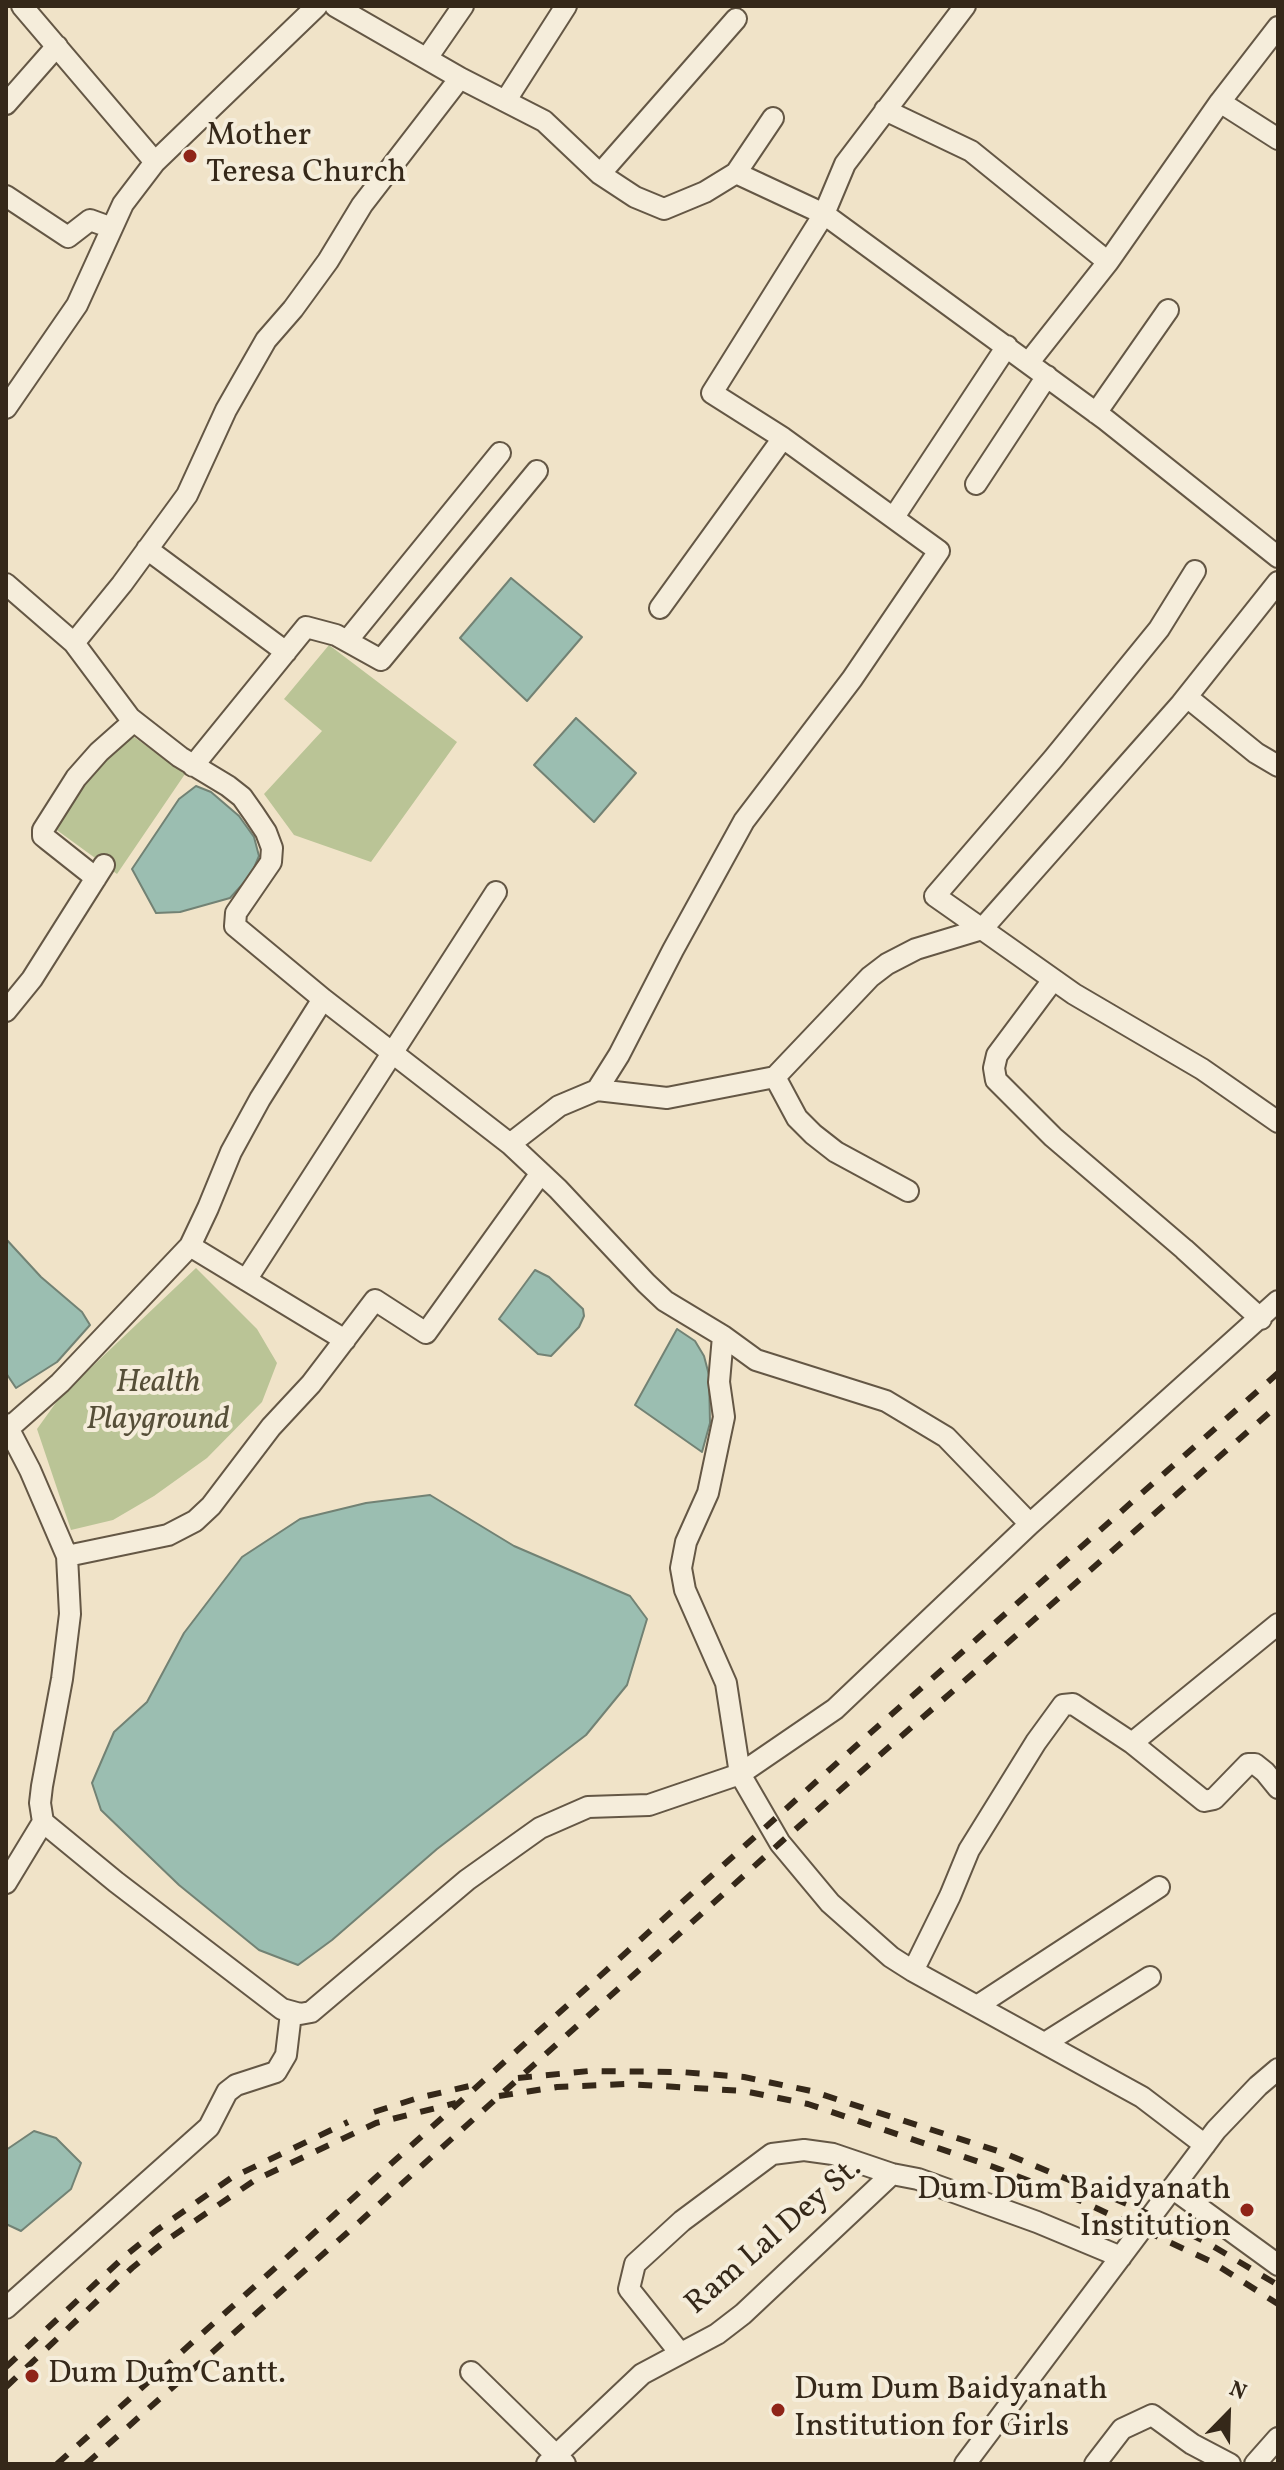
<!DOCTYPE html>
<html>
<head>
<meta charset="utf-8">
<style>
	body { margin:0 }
	#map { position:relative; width:1284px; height:2470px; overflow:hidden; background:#f0e3c8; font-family:Vollkorn,serif }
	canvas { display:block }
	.frame { position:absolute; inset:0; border:8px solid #352819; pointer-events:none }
	.north { position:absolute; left:1188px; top:2374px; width:80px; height:80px; -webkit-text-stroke:6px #f5eddb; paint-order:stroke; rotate:23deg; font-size:22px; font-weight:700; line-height:32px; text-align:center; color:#352819 }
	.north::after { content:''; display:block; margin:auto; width:28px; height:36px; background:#352819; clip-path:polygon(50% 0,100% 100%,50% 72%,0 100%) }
</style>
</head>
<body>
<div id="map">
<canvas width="1284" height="2470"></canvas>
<div class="frame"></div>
<div class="north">N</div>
</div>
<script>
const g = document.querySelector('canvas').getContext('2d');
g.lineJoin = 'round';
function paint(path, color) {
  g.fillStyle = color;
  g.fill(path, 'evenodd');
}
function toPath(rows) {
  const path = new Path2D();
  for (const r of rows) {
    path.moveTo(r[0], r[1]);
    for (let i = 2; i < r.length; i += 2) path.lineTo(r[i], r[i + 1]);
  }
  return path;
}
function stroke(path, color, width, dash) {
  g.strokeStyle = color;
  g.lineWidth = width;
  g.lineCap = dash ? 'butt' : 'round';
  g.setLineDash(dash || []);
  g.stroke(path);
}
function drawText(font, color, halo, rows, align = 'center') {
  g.font = font + ' Vollkorn,serif';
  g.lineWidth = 8;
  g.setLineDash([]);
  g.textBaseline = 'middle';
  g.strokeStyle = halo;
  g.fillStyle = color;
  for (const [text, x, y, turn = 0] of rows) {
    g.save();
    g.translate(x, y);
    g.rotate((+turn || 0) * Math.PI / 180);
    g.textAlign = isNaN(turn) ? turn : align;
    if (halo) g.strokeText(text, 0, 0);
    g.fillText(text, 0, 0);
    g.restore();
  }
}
paint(toPath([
	[329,645,457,742,371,862,294,835,264,794,322,731,284,699],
	[130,734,185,774,117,874,54,828,76,789],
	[196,1268,257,1329,277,1363,262,1402,207,1458,154,1496,113,1520,71,1530,37,1429,60,1397]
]), '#bac496');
const water = toPath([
	[511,578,582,637,527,701,460,638,511,578],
	[576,718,636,773,594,822,534,765,576,718],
	[196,786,211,792,239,816,254,837,259,856,251,875,230,898,180,912,156,913,132,869,179,799,196,786],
	[6,1239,41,1277,82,1312,90,1325,57,1362,16,1388,6,1373,6,1239],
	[535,1270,549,1277,583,1309,584,1316,579,1327,551,1356,538,1354,499,1319,535,1270],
	[677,1329,695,1341,704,1356,709,1375,710,1423,702,1452,635,1405,677,1329],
	[430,1495,514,1546,630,1596,647,1619,627,1685,586,1735,437,1849,332,1940,298,1965,259,1950,179,1885,101,1810,92,1783,114,1732,147,1702,184,1633,242,1557,300,1519,366,1503,430,1495],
	[34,2131,56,2138,81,2163,71,2189,21,2231,6,2224,6,2150,34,2131]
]);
paint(water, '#9bbeb1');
stroke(water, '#728274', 2);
const minor = toPath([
	[22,6,155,162],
	[335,6,460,78,544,121,600,174,635,197,664,209,705,192,736,173,824,214,1106,420,1278,557],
	[427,58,463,6],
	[506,100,566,6],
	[1220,102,1278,139],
	[6,104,57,46],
	[885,110,971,151,1108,262],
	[736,173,773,118],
	[600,174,736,19],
	[6,196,68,237,90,220,112,228],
	[1029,362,1108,262,1220,102,1278,27],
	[6,408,77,305,123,204,155,162,317,6],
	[1096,413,1168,310],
	[976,484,1047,376],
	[894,517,1007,346],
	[147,549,286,652],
	[1195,571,1159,629,1053,759,935,896,982,929,1181,704,1278,582],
	[6,584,74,643,130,718,180,757,228,786,242,797,254,814,266,832,272,848,271,862,236,913,235,926,323,999,510,1144,558,1189,646,1283,665,1301,723,1336,719,1382,724,1417,708,1493,686,1542,681,1568,685,1590,726,1683,740,1774,780,1843,830,1903,891,1957,913,1971,1142,2097,1205,2145],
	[660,608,783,438],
	[347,641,500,453],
	[74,643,122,584,187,495,226,410,266,340,293,309,328,261,362,205,460,78],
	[1187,697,1256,753,1278,766],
	[193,766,306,627,336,635,381,660,537,471],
	[96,878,48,840,43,836,43,830,76,778,99,752,134,721],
	[1053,980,997,1055,994,1068,996,1080,1053,1137,1184,1249,1261,1319],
	[6,1011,32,979,104,865],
	[775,1077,797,1118,813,1134,836,1152,908,1191],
	[597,1090,619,1055,673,950,744,821,852,679,939,551,783,438,712,393,824,214,845,164,965,6],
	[510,1144,559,1106,597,1090,667,1098,775,1077,870,977,887,964,916,949,982,929,1074,994,1202,1069,1278,1122],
	[190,1246,345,1340],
	[246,1280,496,892],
	[723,1336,756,1360,886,1401,946,1437,1030,1524],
	[6,1424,30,1470,67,1556,70,1614,62,1679,42,1786,40,1803,43,1822,116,1882,282,2009,300,2014,311,2012,467,1880,540,1828,588,1807,649,1805,740,1774,835,1709,1030,1524,1278,1301],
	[9,1428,60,1383,190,1246,208,1208,231,1152,260,1099,323,999],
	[67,1556,168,1535,195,1521,211,1506,271,1427,311,1384,375,1300,426,1333,541,1173],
	[1132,1743,1204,1801,1214,1799,1248,1764,1255,1764,1265,1772,1278,1788],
	[6,1883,43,1822],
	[913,1971,950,1896,969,1850,1036,1742,1063,1705,1073,1704,1132,1743,1278,1624],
	[977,2006,1159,1887],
	[1045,2043,1150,1977],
	[1172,2188,1278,2265],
	[6,2308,209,2127,227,2092,236,2085,276,2072,286,2055,291,2013],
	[680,2353,629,2289,635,2264,682,2221,772,2154,804,2150,833,2154,892,2174,918,2179,1037,2222,1121,2257],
	[471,2372,565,2464],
	[547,2464,642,2374,717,2334,743,2314,892,2174],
	[965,2464,1216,2130,1258,2086,1278,2069],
	[1095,2464,1122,2429,1152,2415,1192,2444,1230,2464],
	[1255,2464,1278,2438]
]);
stroke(minor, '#645745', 24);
stroke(minor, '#f5eddb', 20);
stroke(toPath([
	[518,2078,589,2071,681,2072,744,2077,811,2091,1004,2153,1132,2206,1206,2242,1278,2285],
	[499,2096,557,2087,627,2084,744,2091,808,2104,991,2166,1081,2201,1212,2262,1278,2304],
	[374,2112,418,2098,478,2084],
	[6,2367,125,2256,157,2230,231,2178,348,2122],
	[6,2387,132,2268,164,2242,255,2180,376,2123,456,2103],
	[57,2464,867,1736,1278,1373],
	[86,2464,356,2225,780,1843,1278,1405]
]), '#352819', 6, [14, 14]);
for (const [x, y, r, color] of [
	[190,156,8,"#8f2418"],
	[1247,2210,8,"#8f2418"],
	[32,2376,8,"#8f2418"],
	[778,2410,8,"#8f2418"]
]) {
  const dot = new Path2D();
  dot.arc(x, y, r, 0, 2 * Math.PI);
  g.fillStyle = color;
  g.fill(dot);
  stroke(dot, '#f5eddb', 3);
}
drawText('32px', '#352819', '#f5eddb', [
	["Mother",206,138],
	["Teresa Church",206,175],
	["Dum Dum Baidyanath",1231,2192,"right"],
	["Institution",1231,2229,"right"],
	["Dum Dum Cantt.",48,2376],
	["Dum Dum Baidyanath",794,2392],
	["Institution for Girls",794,2429]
], 'left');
drawText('italic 32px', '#564f38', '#f5eddb', [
	["Health",158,1385],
	["Playground",158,1422]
]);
drawText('32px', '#352819', '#f5eddb', [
	["Ram Lal Dey St.",775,2238,-41]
]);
</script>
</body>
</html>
